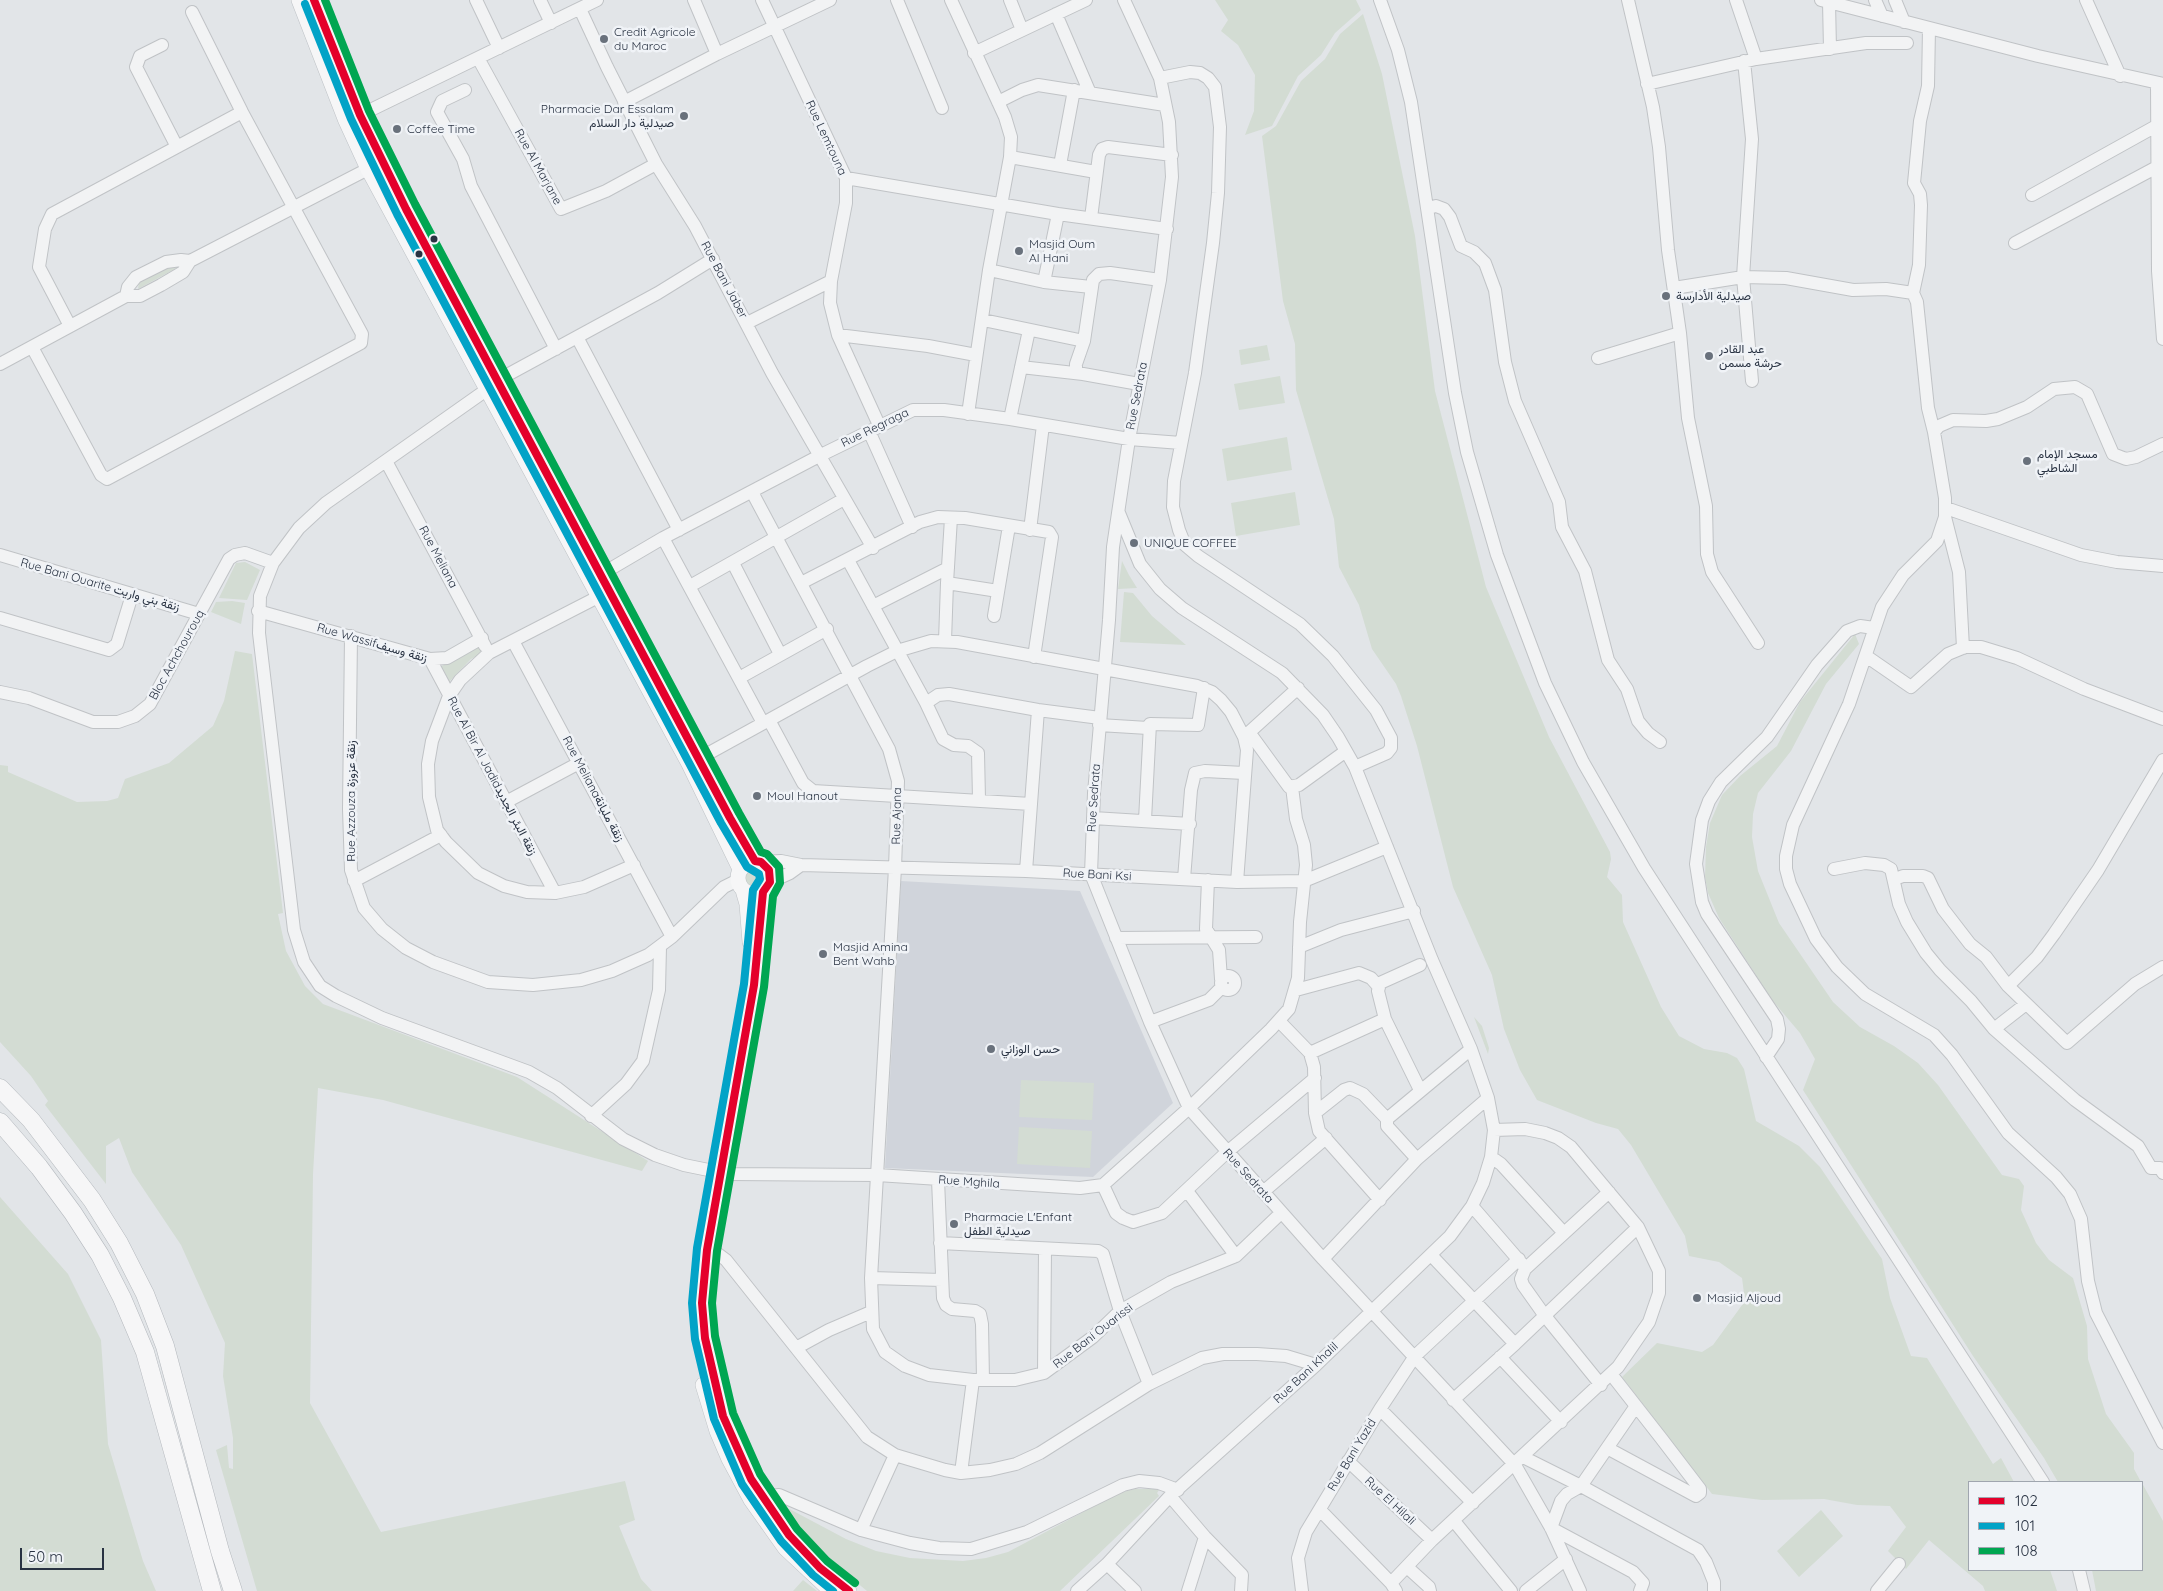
<!DOCTYPE html>
<html>
<head>
<meta charset="utf-8">
<style>
	body { margin:0 }
	#map { position:relative; width:2163px; height:1591px; overflow:hidden; background:#e2e5e8; font-family:Quicksand,sans-serif }
	canvas { display:block }
	.legend { position:absolute; left:1968px; top:1481px; width:175px; height:90px; box-sizing:border-box; background:#f0f3f7; border:1px solid #a0a6af; margin:0; padding:6px 9px; list-style:none; font-size:15px; color:#283242 }
	.legend li { display:flex; align-items:center; gap:10px; height:25px }
	.legend b { width:25px; border:1px solid #a0a6af }
	.scale { position:absolute; left:20px; top:1548px; width:84px; height:22px; box-sizing:border-box; border:2px solid #283242; border-top:0; padding-left:6px; font-size:15px; line-height:18px; white-space:nowrap; color:#283242; -webkit-text-stroke:4px #f0f3f7; paint-order:stroke }
</style>
</head>
<body>
<div id="map">
<canvas width="2163" height="1591"></canvas>
<ul class="legend">
<li><b style="height:6px;background:#e4002b"></b>102</li>
<li><b style="height:6px;background:#02a3c7"></b>101</li>
<li><b style="height:6px;background:#00a651"></b>108</li>
</ul>
<div class="scale">50 m</div>
</div>
<script>
const g = document.querySelector('canvas').getContext('2d');
g.lineJoin = 'round';
function paint(path, color) {
  g.fillStyle = color;
  g.fill(path, 'evenodd');
}
function toPath(rows) {
  const path = new Path2D();
  for (const r of rows) {
    if (r.length === 3) {
      path.moveTo(r[0] + r[2], r[1]);
      path.arc(r[0], r[1], r[2], 0, 2 * Math.PI);
      continue;
    }
    path.moveTo(r[0], r[1]);
    for (let i = 2; i < r.length; i += 2) path.lineTo(r[i], r[i + 1]);
  }
  return path;
}
function stroke(path, color, width, dash) {
  g.strokeStyle = color;
  g.lineWidth = width;
  g.lineCap = dash ? 'butt' : 'round';
  g.setLineDash(dash || []);
  g.stroke(path);
}
function drawText(font, color, halo, rows, align = 'center') {
  g.font = font + ' Quicksand,Vazirmatn,sans-serif';
  g.lineWidth = 5;
  g.setLineDash([]);
  g.textBaseline = 'middle';
  g.strokeStyle = halo;
  g.fillStyle = color;
  for (const [text, x, y, turn = 0] of rows) {
    g.save();
    g.translate(x, y);
    g.rotate((+turn || 0) * Math.PI / 180);
    g.textAlign = isNaN(turn) ? turn : align;
    if (halo) g.strokeText(text, 0, 0);
    g.fillText(text, 0, 0);
    g.restore();
  }
}
paint(toPath([
	[901,881,1080,891,1173,1103,1093,1177,885,1168]
]), '#d0d4db');
paint(toPath([
	[1215,0,1356,0,1361,10,1335,33,1321,55,1298,76,1272,126,1245,135,1254,111,1255,75,1238,45,1221,31,1228,20],
	[1363,14,1382,74,1415,236,1435,391,1486,587,1549,737,1610,852,1611,859,1607,877,1622,895,1623,922,1661,1007,1679,1036,1704,1049,1727,1053,1737,1058,1744,1069,1756,1121,1799,1146,1820,1167,1882,1259,1890,1298,1911,1356,1927,1358,1993,1464,2001,1458,2014,1482,1969,1482,1969,1570,2050,1570,2057,1591,1985,1591,1983,1586,1929,1540,1906,1569,1888,1551,1906,1527,1890,1506,1857,1505,1824,1499,1762,1500,1712,1494,1622,1377,1657,1343,1702,1352,1713,1345,1745,1301,1742,1278,1719,1262,1689,1256,1685,1236,1631,1145,1618,1129,1596,1123,1537,1100,1520,1070,1504,1029,1492,975,1453,887,1417,746,1401,696,1396,684,1372,649,1359,605,1339,567,1334,519,1296,390,1295,344,1283,301,1262,136,1276,126,1301,81,1325,59,1340,34],
	[174,264,177,265,175,269,138,289,139,282],
	[1267,345,1270,360,1241,365,1239,350],
	[1280,376,1285,403,1239,410,1234,384],
	[1287,437,1292,470,1227,481,1222,449],
	[1295,492,1300,525,1236,536,1231,503],
	[1122,561,1129,575,1137,588,1118,589],
	[245,562,260,570,247,600,219,598,236,563],
	[1124,592,1133,593,1152,616,1186,645,1120,642],
	[232,601,245,603,241,624,211,612,216,602],
	[1855,634,1859,644,1826,684,1791,751,1758,793,1753,814,1752,837,1758,871,1779,923,1833,1002,1860,1027,1894,1046,1918,1063,1938,1085,2002,1175,2019,1179,2024,1186,2021,1210,2036,1243,2049,1260,2073,1278,2087,1326,2088,1359,2106,1414,2134,1453,2134,1469,2141,1482,2058,1482,2044,1458,1973,1356,1803,1090,1815,1059,1800,1033,1772,1000,1719,918,1708,893,1705,877,1706,847,1710,823,1722,795,1740,776,1777,746,1800,702],
	[479,646,482,654,471,659,448,683,440,667],
	[235,651,252,654,283,913,278,914,286,951,305,986,323,1004,517,1077,648,1161,642,1171,383,1100,318,1088,313,1174,310,1403,381,1532,625,1481,635,1520,619,1526,641,1579,652,1591,257,1591,216,1450,227,1445,229,1468,233,1469,233,1438,223,1376,225,1343,181,1245,132,1172,119,1138,106,1146,106,1184,45,1105,48,1101,31,1076,0,1042,0,765,8,766,8,772,77,802,107,801,118,798,125,779,169,763,213,726,224,701],
	[753,878,10],
	[1474,1017,1482,1026,1489,1048,1488,1054],
	[1021,1080,1094,1083,1092,1120,1019,1117],
	[1019,1127,1092,1131,1090,1168,1017,1164],
	[0,1197,68,1274,101,1340,108,1444,143,1561,156,1591,0,1591],
	[2142,1483,2163,1521,2163,1591,2096,1591,2092,1570,2142,1570],
	[1135,1489,1154,1489,1159,1490,1157,1493,1159,1496,1060,1591,867,1591,809,1543,778,1506,780,1504,846,1539,876,1551,910,1558,963,1561,986,1558,1008,1552,1119,1493],
	[1821,1510,1843,1536,1799,1577,1777,1551],
	[803,1580,817,1591,793,1591]
]), '#d3dcd3');
const minor = toPath([
	[476,0,499,48],
	[540,0,551,23],
	[694,0,717,54],
	[762,0,846,178,846,203,831,281,830,303,838,335,879,425],
	[897,0,942,108],
	[951,0,1005,117,1011,137,1010,157,989,270,968,414],
	[1010,0,1022,30],
	[1124,0,1160,78,1169,122,1172,177,1160,280,1129,439,1113,547,1109,620,1094,793,1091,874,1150,1022,1189,1108,1323,1259,1515,1465,1551,1528,1580,1591],
	[1380,0,1398,50,1411,102,1455,393,1467,452,1497,555,1545,683,1583,762,1644,868,2043,1482],
	[1628,0,1653,107,1659,147,1668,250,1680,333,1688,418,1706,506,1707,554,1712,572,1758,643],
	[1736,0,1756,59],
	[1821,0,2038,56,2163,84],
	[1875,0,1882,16],
	[1895,0,1904,22],
	[2086,0,2120,76],
	[1829,2,1830,49],
	[580,9,607,67,656,164,695,226,772,373,873,548],
	[1056,14,1090,93],
	[1929,28,1928,86,1920,121,1914,183,1920,194,1921,205,1919,265,1913,293,1917,302,1928,408,1934,432,1945,498,1945,517,1937,541,1903,575,1882,607,1849,704,1793,825,1786,856,1786,869,1790,884,1816,939,1837,967,1865,994,1934,1035,1952,1055,2008,1133,2056,1177,2070,1194,2081,1219,2088,1281,2096,1313,2163,1443],
	[162,45,140,56,136,67,177,147],
	[974,53,1086,0],
	[478,58,561,209,606,191,656,164],
	[1160,78,1190,72,1200,73,1208,78,1215,87,1220,127,1218,193,1213,243,1195,373,1174,481,1173,507,1179,530,1185,545,1198,556,1300,624,1333,656,1376,710,1391,738,1391,748,1387,753,1355,767],
	[1647,84,1756,59,1866,43,1907,43],
	[2157,84,2158,271,2163,339],
	[465,90,442,101,437,112,463,159,471,186,556,349],
	[624,102,717,54,830,0],
	[998,102,1022,90,1038,85,1165,105],
	[352,119,597,0],
	[1010,157,1096,172],
	[1060,165,1074,90],
	[846,178,1058,214,1167,229],
	[2032,195,2158,125],
	[1428,208,1436,206,1444,209,1450,217,1461,246,1474,252,1485,263,1495,290,1505,362,1515,401,1559,502,1562,527,1585,571,1608,660,1627,689,1638,721,1648,733,1660,742],
	[1091,218,1099,155,1102,149,1108,147,1172,155],
	[2015,243,2157,167],
	[713,259,658,293,509,374,326,503,299,528,273,563,260,596,259,633,294,930,304,962,320,986,336,996,382,1018,529,1072,557,1088,623,1139,655,1155,684,1165,728,1174,877,1175,1080,1188,1103,1185,1189,1108,1271,1029,1289,1009,1298,978,1300,922,1306,865,1304,845,1296,819,1292,787],
	[989,270,1044,282,1091,287],
	[1044,282,1058,214],
	[1674,288,1743,277,1752,139,1744,61],
	[126,296,128,287,136,277,166,262,181,260,190,261],
	[983,320,1084,341],
	[747,323,831,281],
	[70,326,39,267,45,229,52,214,242,112],
	[838,335,928,346,976,355],
	[577,337,679,530],
	[32,347,101,475,107,479,361,343,362,334,242,112,192,12],
	[1598,358,1680,333],
	[0,364,126,296,140,296,161,285,183,272,190,261,368,169],
	[1021,367,1083,374,1139,384],
	[1076,373,1076,364,1084,341,1093,280,1099,274,1110,273,1160,280],
	[1752,381,1743,277,1786,278,1853,290,1886,289,1913,293],
	[1010,419,1029,330],
	[869,431,912,527],
	[1934,432,1939,426,1953,420,1986,421,1998,419,2027,407,2054,389,2075,387,2087,394,2113,454,2126,459,2136,457,2163,444],
	[386,461,485,646],
	[752,492,889,749,898,781,895,868,871,1278,873,1329,885,1352,905,1366,929,1375,973,1380,1015,1380,1044,1373,1093,1337,1120,1311,1171,1282,1236,1256,1281,1213],
	[1946,508,2081,555,2117,562,2163,566],
	[1945,517,1959,572,1963,648],
	[951,518,947,583,998,591],
	[1030,530,1043,425],
	[663,538,763,723],
	[0,555,199,614],
	[848,560,926,703,943,739,954,745,968,746,978,753,979,799],
	[733,563,780,654],
	[600,575,663,538,821,455,913,410,944,410,1010,419,1129,439,1181,443],
	[801,583,920,522,938,517,965,518,1049,532,1052,537,1034,657],
	[690,586,844,499],
	[598,597,489,653,460,680,449,696,432,741,428,764,429,797,437,830,446,842,478,873,504,886,527,892,555,893,584,887,634,865],
	[873,606,948,568],
	[258,611,430,659,447,658,482,638],
	[994,616,1009,526],
	[0,618,109,650,117,644,132,595],
	[351,636,349,809,351,870,364,908,382,929,406,948,433,962,488,982,533,985,581,980,612,971,648,955,672,937,724,887,738,880],
	[513,641,672,937],
	[945,641,947,583],
	[1866,656,1911,687,1948,654,1965,647,1981,647,2017,658,2084,689,2163,719],
	[430,659,555,893],
	[739,678,827,629],
	[0,692,29,698,93,722,118,722,135,716,150,704,229,559,235,555,245,553,273,563],
	[926,703,938,695,949,694,1038,710,1100,718],
	[769,720,803,783,813,791,1031,804],
	[1099,725,1148,728],
	[1249,732,1289,787,1299,785,1346,751],
	[1244,737,1298,688],
	[691,763,867,666,897,651,931,641,957,642,1197,686,1212,692,1221,700,1231,712,1244,737,1247,750,1237,882],
	[506,802,579,763],
	[1093,818,1190,824],
	[1145,820,1150,724,1198,725,1204,688],
	[761,862,781,861,801,865,1026,871,1237,882,1304,881,1387,847],
	[1834,869,1865,863,1884,865,1891,869,1899,904,1907,922,1926,953,1940,970,1971,1001,1994,1029,2075,1100,2138,1146,2151,1168,2160,1168,2163,1173],
	[1026,871,1038,710],
	[1184,879,1191,790,1195,773,1205,771,1244,773],
	[1895,879,1903,876,1923,876,1928,878,1943,909,1970,944,1986,957,2008,986,2067,1043,2135,984,2163,967],
	[1208,880,1206,929,1219,950,1221,979],
	[354,881,441,835],
	[770,882,790,873,801,865],
	[1116,938,1256,937],
	[1299,947,1341,930,1414,911],
	[1420,965,1380,983,1378,991,1385,1019,1420,1090],
	[1228,983,7],
	[2008,986,2037,957,2054,934,2098,870,2163,760],
	[1296,990,1359,973,1371,978,1378,986],
	[1279,1021,1310,1053,1314,1067,1315,1113,1319,1131,1380,1200],
	[1150,1022,1209,1000,1222,987],
	[1994,1029,2026,1004],
	[1310,1053,1385,1019],
	[1766,1057,1778,1039,1779,1029,1777,1019,1707,914,1702,902,1696,864,1702,820,1709,801,1721,782,1767,737,1817,665,1847,631,1860,626,1874,628],
	[1315,1113,1344,1090,1350,1088,1363,1094,1387,1119],
	[591,1116,626,1084,643,1061,659,990,660,947],
	[1491,1157,1501,1164,1564,1233],
	[1417,1159,1387,1126,1387,1119,1471,1049],
	[938,1180,943,1298,946,1305,952,1309,975,1311,980,1314,982,1324,983,1380],
	[1103,1185,1116,1213,1123,1218,1133,1222,1162,1213,1226,1153,1315,1078],
	[1187,1191,1236,1256],
	[1263,1192,1326,1138],
	[1472,1206,1523,1265],
	[940,1243,1098,1251,1103,1254,1120,1311,1149,1384],
	[707,1250,718,1254,726,1260,867,1437,895,1455,945,1470,961,1473,990,1470,1016,1464,1040,1453,1149,1384,1202,1358,1223,1354,1257,1354,1286,1356,1316,1365],
	[1431,1255,1515,1344],
	[1323,1259,1417,1159,1488,1098],
	[871,1278,942,1280],
	[796,1348,829,1330,871,1312],
	[1500,1357,1561,1422],
	[1044,1373,1045,1249],
	[1601,1385,1545,1316,1523,1285,1521,1279,1525,1269,1609,1192],
	[1453,1400,1515,1344,1638,1227],
	[1636,1406,1581,1486,1567,1494,1561,1501,1551,1528,1633,1572,1643,1583,1640,1591],
	[1380,1409,1473,1503],
	[1607,1448,1696,1496,1700,1493,1700,1489,1661,1438,1611,1374],
	[1523,1457,1581,1486,1698,1550,1706,1562,1714,1582,1714,1591],
	[1348,1461,1432,1540],
	[961,1473,973,1380],
	[1170,1496,1205,1537,1242,1575,1241,1591],
	[762,1497,779,1495,861,1530,910,1543,939,1548,971,1549,1027,1532,1123,1485,1139,1481,1159,1483,1178,1490],
	[1320,1510,1391,1583,1396,1591],
	[1454,1521,1511,1591],
	[861,1530,895,1455],
	[1107,1564,1135,1591],
	[1407,1567,1429,1587,1430,1591],
	[2079,1570,2084,1591],
	[1391,1583,1432,1540,1618,1367,1649,1322,1659,1293,1659,1271,1638,1227,1571,1147,1558,1138,1545,1133,1525,1129,1494,1130],
	[1077,1591,1107,1564,1170,1496,1316,1365,1450,1236,1472,1206,1483,1183,1491,1157,1494,1130,1488,1098,1471,1049,1432,960,1355,767,1338,737,1323,715,1282,673,1182,608,1160,589,1140,564,1119,513],
	[1188,1591,1205,1537],
	[1302,1591,1298,1558,1306,1532,1380,1409,1415,1356,1519,1259],
	[1526,1591,1566,1559],
	[1877,1591,1899,1564]
]);
const major = toPath([
	[299,0,346,121,368,169,689,764,740,869],
	[314,0,360,115,406,209,499,381,600,575,755,861],
	[754,878,16],
	[743,890,747,904,750,942],
	[763,892,754,985,707,1250,702,1303,705,1338,723,1416,751,1479,789,1535,820,1568,849,1591],
	[703,1385,717,1431,729,1459,751,1500,785,1548,831,1591]
]);
const highway = toPath([
	[0,1088,31,1120,92,1200,119,1243,145,1294,165,1346,220,1551,233,1591],
	[0,1122,39,1167,73,1213,100,1255,122,1298,145,1352,212,1591]
]);
stroke(minor, '#c0c3c6', 14);
stroke(major, '#bec2c6', 16);
stroke(highway, '#b4b8bd', 19);
stroke(minor, '#f2f3f4', 12);
stroke(major, '#f6f6f7', 15);
stroke(highway, '#f6f6f7', 18);
stroke(toPath([
	[314,0,360,115,406,209,730,818,755,861,761,862,769,870,770,882,763,892,754,985,707,1250,702,1303,705,1338,723,1416,751,1479,789,1535,820,1568,849,1591]
]), '#e4002b', 8);
stroke(toPath([
	[305,4,351,119,397,214,721,823,747,867,759,874,760,879,753,890,744,984,697,1248,692,1303,695,1339,714,1419,742,1484,781,1541,813,1575,833,1591]
]), '#02a3c7', 8);
stroke(toPath([
	[325,0,369,111,415,204,739,813,761,852,767,854,779,867,780,883,773,896,764,987,717,1251,712,1303,715,1336,733,1413,760,1474,797,1529,827,1561,855,1583]
]), '#00a651', 8);
for (const [x, y, r, color] of [
	[604,39,5,"#69717c"],
	[684,116,5,"#69717c"],
	[397,129,5,"#69717c"],
	[434,239,4.5,"#283242"],
	[1019,251,5,"#69717c"],
	[419,254,4.5,"#283242"],
	[1666,296,5,"#69717c"],
	[1709,356,5,"#69717c"],
	[2027,461,5,"#69717c"],
	[1134,543,5,"#69717c"],
	[757,796,5,"#69717c"],
	[823,954,5,"#69717c"],
	[991,1049,5,"#69717c"],
	[954,1224,5,"#69717c"],
	[1697,1298,5,"#69717c"]
]) {
  const dot = new Path2D();
  dot.arc(x, y, r, 0, 2 * Math.PI);
  g.fillStyle = color;
  g.fill(dot);
  stroke(dot, '#f0f3f7', 2);
}
drawText('12px', '#283242', '#f0f3f7', [
	["Credit Agricole",614,32],
	["du Maroc",614,46],
	["Pharmacie Dar Essalam",674,109,"right"],
	["صيدلية دار السلام",674,123,"right"],
	["Coffee Time",407,129],
	["Masjid Oum",1029,244],
	["Al Hani",1029,258],
	["صيدلية الأدارسة",1676,296],
	["عبد القادر",1719,349],
	["حرشة مسمن",1719,363],
	["مسجد الإمام",2037,454],
	["الشاطبي",2037,468],
	["UNIQUE COFFEE",1144,543],
	["Moul Hanout",767,796],
	["Masjid Amina",833,947],
	["Bent Wahb",833,961],
	["حسن الوزاني",1001,1049],
	["Pharmacie L'Enfant",964,1217],
	["صيدلية الطفل",964,1231],
	["Masjid Aljoud",1707,1298]
], 'left');
drawText('12px', '#283242', '#f0f3f7', [
	["Rue Lemtouna",826,138,65],
	["Rue Al Marjane",538,167,61],
	["Rue Bani Jaber",724,280,62],
	["Rue Sedrata",1137,396,-79],
	["Rue Regraga",875,428,-26],
	["Rue Meliana",438,557,62],
	["Rue Bani Ouarite زنقة بني واريت",100,585,16],
	["Rue Wassifزنقة وسيف",372,643,16],
	["Bloc Achchourouq",177,655,-61],
	["Rue Al Bir Al Jadidزنقة البئر الجديد",492,776,62],
	["Rue Melianaزنقة مليانة",593,789,62],
	["Rue Sedrata",1094,798,-86],
	["Rue Azzouza زنقة عزوزة",351,801,-90],
	["Rue Ajana",897,816,-89],
	["Rue Bani Ksi",1097,875,3],
	["Rue Sedrata",1248,1176,48],
	["Rue Mghila",969,1182,4],
	["Rue Bani Ouarissi",1093,1336,-38],
	["Rue Bani Khalil",1306,1373,-43],
	["Rue Bani Yazid",1352,1455,-59],
	["Rue El Hilali",1390,1501,43]
]);
</script>
</body>
</html>
